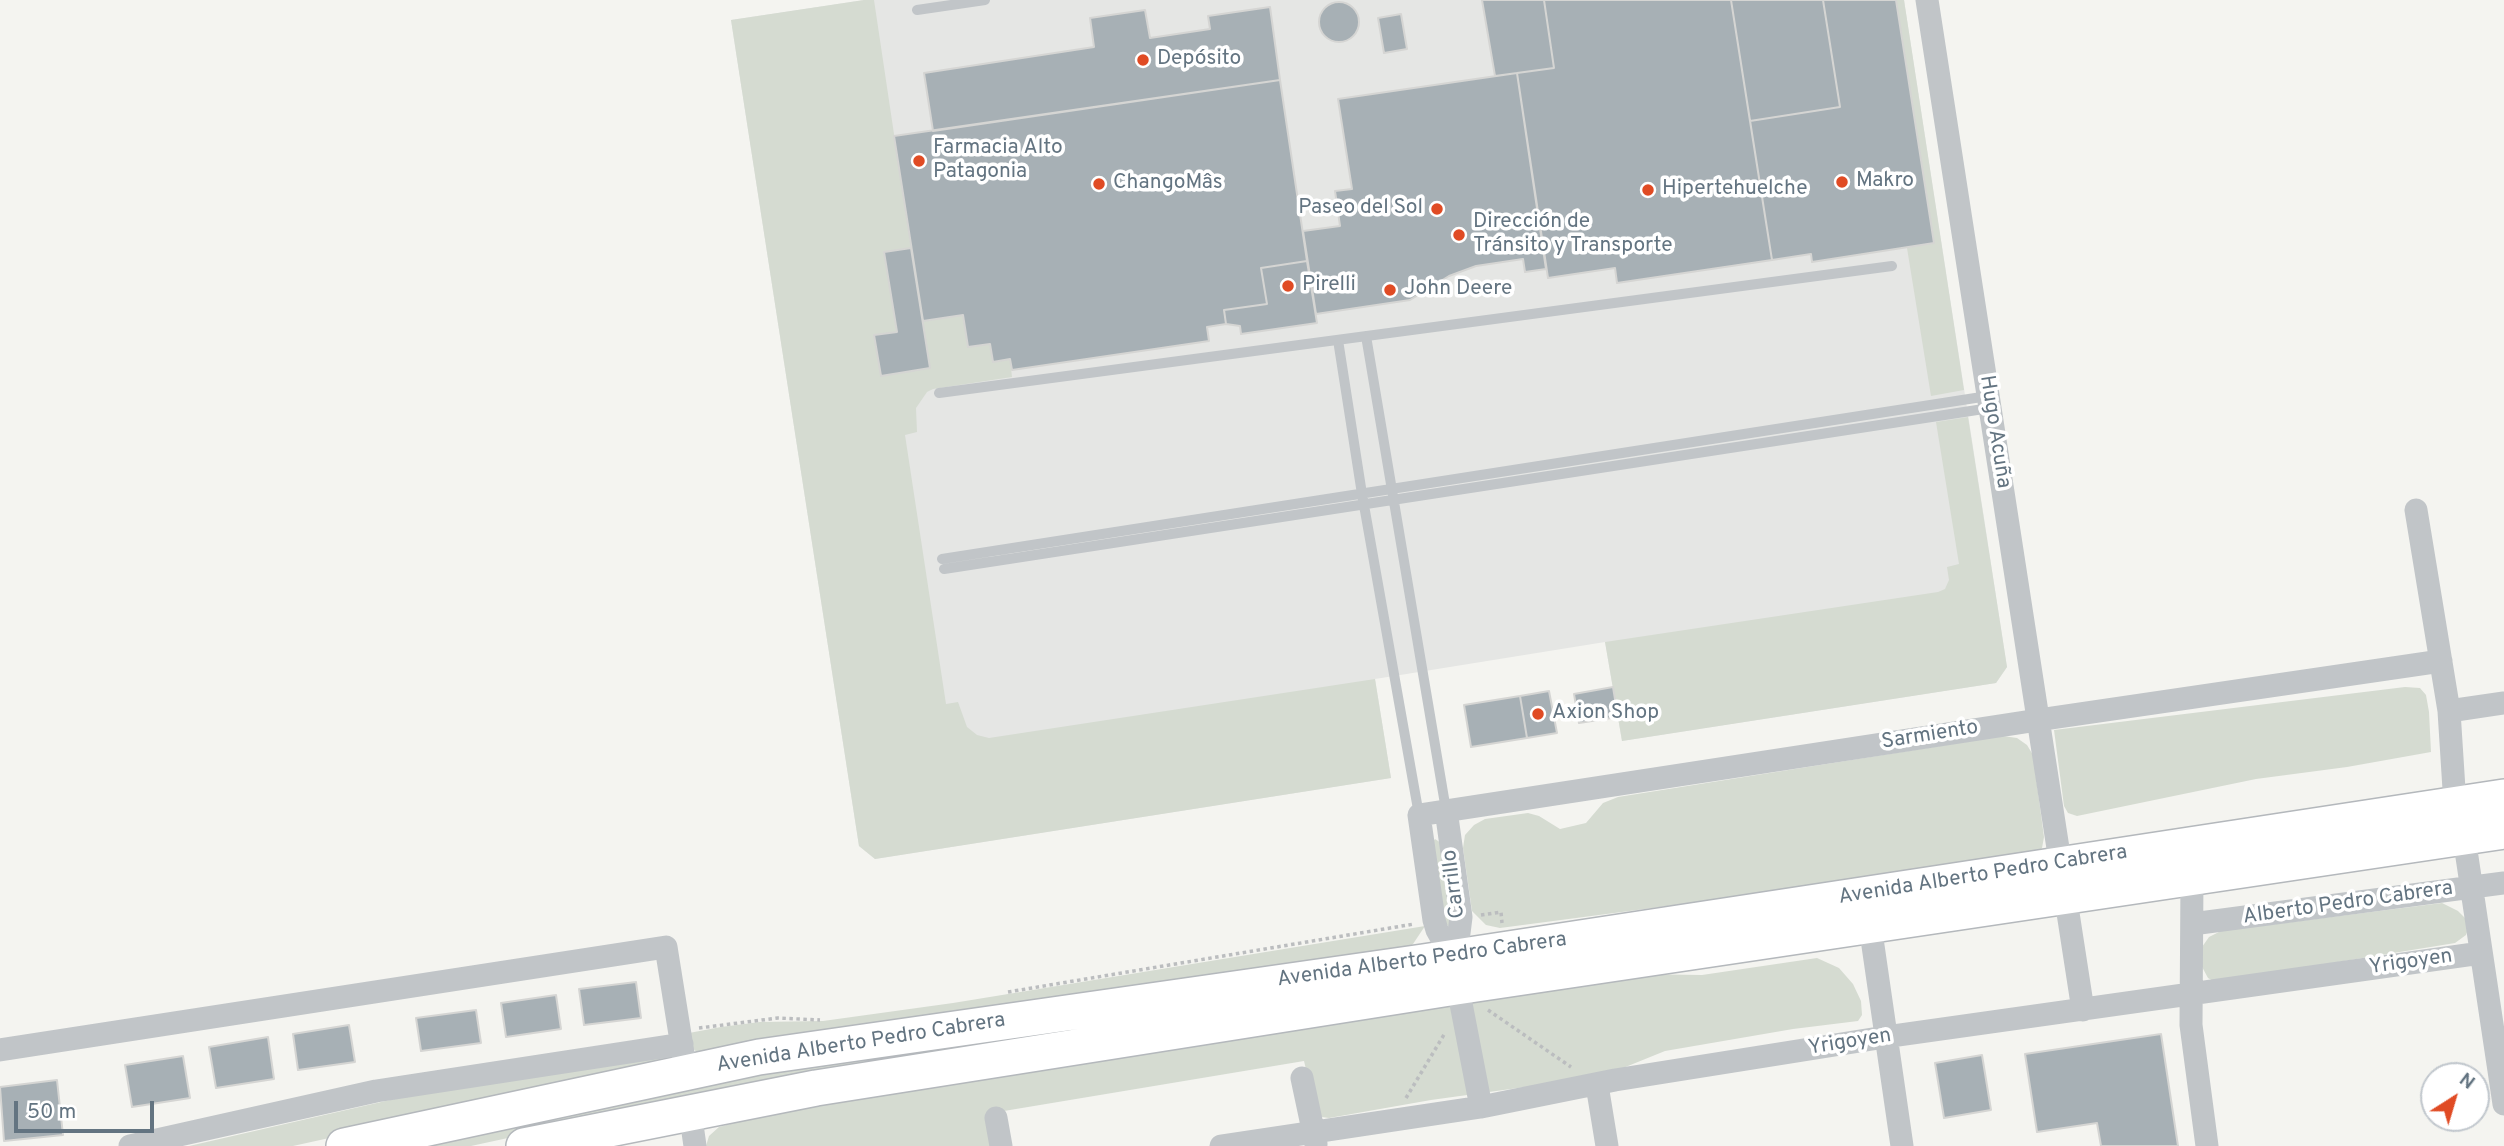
<!DOCTYPE html>
<html>
<head>
<meta charset="utf-8">
<style>
	body { margin:0 }
	#map { position:relative; width:2504px; height:1146px; overflow:hidden; background:#f4f4f0; font-family:Overpass,sans-serif }
	canvas { display:block }
	.north { position:absolute; left:2420px; top:1062px; width:70px; height:70px; box-sizing:border-box; background:#fff; border:2px solid #c1c7cd; border-radius:50%; rotate:37deg; font-size:19px; font-weight:700; line-height:28px; text-align:center; color:#637481 }
	.north::after { content:''; display:block; margin:auto; width:24px; height:32px; background:#e04b24; clip-path:polygon(50% 0,100% 100%,50% 72%,0 100%) }
	.scale { position:absolute; left:14px; top:1101px; width:140px; height:32px; box-sizing:border-box; border:4px solid #637481; border-top:0; padding-left:9px; font-size:21px; line-height:24px; white-space:nowrap; color:#637481; -webkit-text-stroke:5px #fff; paint-order:stroke }
</style>
</head>
<body>
<div id="map">
<canvas width="2504" height="1146"></canvas>
<div class="north">N</div>
<div class="scale">50 m</div>
</div>
<script>
const g = document.querySelector('canvas').getContext('2d');
g.lineJoin = 'round';
function paint(path, color) {
  g.fillStyle = color;
  g.fill(path, 'evenodd');
}
function toPath(rows) {
  const path = new Path2D();
  for (const r of rows) {
    if (r.length === 3) {
      path.moveTo(r[0] + r[2], r[1]);
      path.arc(r[0], r[1], r[2], 0, 2 * Math.PI);
      continue;
    }
    path.moveTo(r[0], r[1]);
    for (let i = 2; i < r.length; i += 2) path.lineTo(r[i], r[i + 1]);
  }
  return path;
}
function stroke(path, color, width, dash) {
  g.strokeStyle = color;
  g.lineWidth = width;
  g.lineCap = dash ? 'butt' : 'round';
  g.setLineDash(dash || []);
  g.stroke(path);
}
function drawText(font, color, halo, rows, align = 'center') {
  g.font = font + ' Overpass,sans-serif';
  g.lineWidth = 7;
  g.setLineDash([]);
  g.textBaseline = 'middle';
  g.strokeStyle = halo;
  g.fillStyle = color;
  for (const [text, x, y, turn = 0] of rows) {
    g.save();
    g.translate(x, y);
    g.rotate((+turn || 0) * Math.PI / 180);
    g.textAlign = isNaN(turn) ? turn : align;
    if (halo) g.strokeText(text, 0, 0);
    g.fillText(text, 0, 0);
    g.restore();
  }
}
paint(toPath([
	[864,0,1904,0,2007,667,1996,683,1622,741,1605,642,1394,676,1375,679,1391,778,875,859,859,846,731,20]
]), '#e5e6e4');
paint(toPath([
	[864,0,874,0,911,248,884,252,897,332,875,335,881,375,930,368,923,321,963,315,968,347,990,344,993,362,1010,359,1012,377,933,389,927,392,916,408,917,432,905,435,946,704,958,702,967,727,977,735,989,738,1375,679,1391,778,875,859,859,846,731,20],
	[1896,0,1904,0,1964,390,1931,396,1907,248,1934,243],
	[1968,417,2007,667,1996,683,1622,741,1605,642,1938,592,1945,589,1949,580,1947,567,1959,564,1936,422],
	[2405,687,2420,688,2426,695,2429,712,2431,752,2347,767,2256,779,2077,816,2068,813,2064,806,2054,730],
	[2003,736,2017,738,2027,745,2033,755,2044,837,2042,848,2033,858,1500,928,1486,925,1472,911,1463,848,1465,835,1474,825,1485,819,1528,813,1539,816,1560,829,1586,823,1603,803,1618,797],
	[1435,839,1441,843,1453,920,1449,927,1444,922,1432,843],
	[2442,903,2458,911,2466,919,2469,926,2466,935,2455,943,2215,982,2208,978,2200,963,2202,947,2209,937,2221,931],
	[1425,926,1413,944,1403,952,698,1053,691,1047,689,1033,721,1027,760,1022,823,1021,953,1003],
	[1817,958,1839,968,1853,984,1861,1001,1862,1015,1858,1021,1793,1029,1665,1051,1623,1068,1547,1084,1431,1100,1329,1118,1322,1117,1316,1111,1304,1061,986,1114,991,1146,706,1146,709,1136,719,1127,794,1107,1631,974,1702,975],
	[1430,971,623,1113,471,1146,397,1146,756,1072],
	[672,1056,664,1064,293,1146,189,1146,403,1097]
]), '#d5dbd1');
const building = toPath([
	[1482,0,1544,0,1554,68,1495,76,1482,0],
	[1544,0,1731,0,1772,260,1617,283,1615,268,1548,278,1517,73,1554,68,1544,0],
	[1731,0,1823,0,1840,107,1750,121,1731,0],
	[1823,0,1896,0,1934,243,1812,262,1811,254,1772,260,1750,121,1840,107,1823,0],
	[1339,22,20],
	[1270,7,1280,80,933,131,924,73,1094,47,1090,18,1145,10,1150,38,1210,29,1208,16,1270,7],
	[1401,14,1407,49,1384,53,1378,18,1401,14],
	[1517,73,1546,269,1525,272,1523,259,1476,266,1449,276,1410,300,1316,314,1303,231,1340,226,1335,191,1352,189,1338,99,1517,73],
	[1280,80,1307,261,1261,268,1267,304,1224,310,1226,324,1207,327,1209,341,1012,370,1010,359,993,362,990,344,968,347,963,315,923,321,894,136,1280,80],
	[911,248,930,368,881,376,874,335,897,332,884,252,911,248],
	[1307,261,1317,323,1241,334,1240,326,1226,324,1224,310,1267,304,1261,268,1307,261],
	[1613,687,1618,717,1579,723,1574,694,1613,687],
	[1549,691,1557,733,1527,738,1520,696,1549,691],
	[1520,696,1527,738,1471,747,1464,705,1520,696],
	[636,982,641,1018,584,1025,579,989,636,982],
	[556,995,561,1029,506,1037,501,1003,556,995],
	[476,1010,481,1043,421,1051,416,1018,476,1010],
	[349,1025,355,1062,298,1070,293,1034,349,1025],
	[2161,1034,2178,1146,2101,1146,2097,1123,2037,1132,2025,1054,2161,1034],
	[268,1037,274,1079,216,1088,209,1047,268,1037],
	[1982,1055,1991,1110,1944,1118,1935,1063,1982,1055],
	[183,1056,190,1098,132,1107,125,1065,183,1056],
	[57,1080,63,1135,4,1141,0,1087,57,1080]
]);
paint(building, '#a7b0b5');
stroke(building, '#d5d5d3', 2);
const primary = toPath([
	[344,1146,759,1057,1423,962,2504,797],
	[524,1146,816,1088,1456,987,2504,831]
]);
stroke(primary, '#b4b8bc', 38);
stroke(toPath([
	[1481,915,1501,912,1502,923],
	[1008,992,1414,924],
	[1488,1010,1571,1067],
	[699,1028,778,1018,820,1020],
	[1406,1098,1445,1033]
]), '#bbbdbf', 3.5, [3.5, 3.5]);
stroke(toPath([
	[917,10,985,0],
	[1366,336,1446,810],
	[1338,340,1362,494,1419,815],
	[939,393,1892,266],
	[942,559,1988,396],
	[944,569,1990,408]
]), '#c1c5c8', 10);
stroke(toPath([
	[1927,0,2083,1010],
	[2416,510,2449,711,2455,805],
	[2449,711,2504,703],
	[1446,810,1461,917,1459,933,1452,957],
	[2464,837,2504,1104],
	[2192,878,2191,1025,2207,1146],
	[2192,924,2504,883],
	[1870,925,1902,1146],
	[0,1050,666,947,686,1072],
	[1302,1078,1316,1144],
	[1597,1085,1607,1146],
	[1481,1107,1452,957,1437,930,1434,920,1419,815,2038,720,2441,661],
	[690,1111,695,1146],
	[996,1118,1001,1146],
	[130,1146,376,1091,682,1044],
	[1221,1146,1481,1107,1615,1080,1885,1037,2481,953]
]), '#c1c5c8', 23);
stroke(primary, '#fff', 35);
for (const [x, y, r, color] of [
	[1143,60,7,"#e04b24"],
	[919,161,7,"#e04b24"],
	[1842,182,7,"#e04b24"],
	[1099,184,7,"#e04b24"],
	[1648,190,7,"#e04b24"],
	[1437,209,7,"#e04b24"],
	[1459,235,7,"#e04b24"],
	[1288,286,7,"#e04b24"],
	[1390,290,7,"#e04b24"],
	[1538,714,7,"#e04b24"]
]) {
  const dot = new Path2D();
  dot.arc(x, y, r, 0, 2 * Math.PI);
  g.fillStyle = color;
  g.fill(dot);
  stroke(dot, '#fff', 2.5);
}
drawText('21px', '#637481', '#fff', [
	["Depósito",1157,60],
	["Farmacia Alto",933,149],
	["Patagonia",933,173],
	["Makro",1856,182],
	["ChangoMâs",1113,184],
	["Hipertehuelche",1662,190],
	["Paseo del Sol",1423,209,"right"],
	["Dirección de",1473,223],
	["Tránsito y Transporte",1473,247],
	["Pirelli",1302,286],
	["John Deere",1404,290],
	["Axion Shop",1552,714]
], 'left');
drawText('21px', '#637481', '#fff', [
	["Hugo Acuña",1994,432,81],
	["Sarmiento",1930,736,-9],
	["Avenida Alberto Pedro Cabrera",1983,876,-9],
	["Carrillo",1455,884,-97],
	["Alberto Pedro Cabrera",2348,904,-8],
	["Avenida Alberto Pedro Cabrera",1422,961,-8],
	["Yrigoyen",2411,963,-8],
	["Yrigoyen",1850,1043,-9],
	["Avenida Alberto Pedro Cabrera",861,1044,-9]
]);
</script>
</body>
</html>
